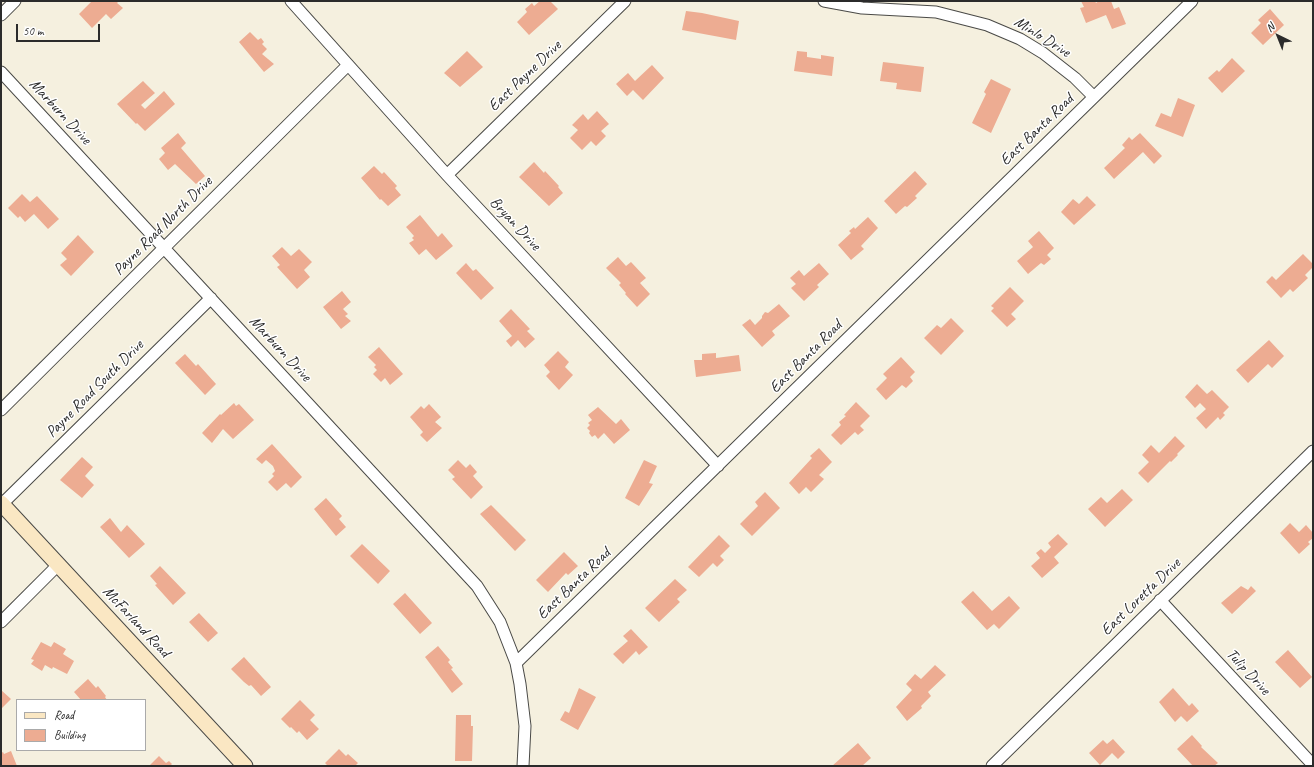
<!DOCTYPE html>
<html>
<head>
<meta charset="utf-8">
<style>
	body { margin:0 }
	#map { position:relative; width:1314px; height:767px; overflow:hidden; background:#f5f0df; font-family:Caveat,sans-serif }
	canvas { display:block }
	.frame { position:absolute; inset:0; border:2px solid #2b2b2b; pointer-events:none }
	.legend { position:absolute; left:16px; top:699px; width:130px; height:52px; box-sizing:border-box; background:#fff; border:1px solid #aaa; margin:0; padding:5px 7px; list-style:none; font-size:12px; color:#2b2b2b }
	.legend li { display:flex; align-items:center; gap:8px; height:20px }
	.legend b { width:20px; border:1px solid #aaa }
	.north { position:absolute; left:1258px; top:16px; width:40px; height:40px; -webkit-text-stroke:3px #fff; paint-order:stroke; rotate:317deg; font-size:11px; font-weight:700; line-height:16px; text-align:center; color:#2b2b2b }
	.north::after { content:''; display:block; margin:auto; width:14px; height:18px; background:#2b2b2b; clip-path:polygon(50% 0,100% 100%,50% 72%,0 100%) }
	.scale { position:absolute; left:16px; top:24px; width:84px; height:18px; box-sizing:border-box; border:2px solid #2b2b2b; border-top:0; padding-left:5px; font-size:12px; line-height:14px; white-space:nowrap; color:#2b2b2b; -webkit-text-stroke:3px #fff; paint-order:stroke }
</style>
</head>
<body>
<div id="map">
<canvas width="1314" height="767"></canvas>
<div class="frame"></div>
<ul class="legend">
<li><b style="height:5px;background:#fae7c3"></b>Road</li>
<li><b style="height:11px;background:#edac92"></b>Building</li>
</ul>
<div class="north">N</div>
<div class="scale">50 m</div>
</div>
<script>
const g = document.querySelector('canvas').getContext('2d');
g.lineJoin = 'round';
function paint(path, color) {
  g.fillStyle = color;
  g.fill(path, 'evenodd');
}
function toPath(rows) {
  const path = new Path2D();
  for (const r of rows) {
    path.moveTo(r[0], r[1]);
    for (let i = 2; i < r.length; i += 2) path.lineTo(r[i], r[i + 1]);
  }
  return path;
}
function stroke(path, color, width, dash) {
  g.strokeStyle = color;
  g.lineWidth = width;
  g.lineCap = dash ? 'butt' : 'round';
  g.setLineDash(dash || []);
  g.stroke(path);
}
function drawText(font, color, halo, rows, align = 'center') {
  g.font = font + ' Caveat,sans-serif';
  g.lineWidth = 3;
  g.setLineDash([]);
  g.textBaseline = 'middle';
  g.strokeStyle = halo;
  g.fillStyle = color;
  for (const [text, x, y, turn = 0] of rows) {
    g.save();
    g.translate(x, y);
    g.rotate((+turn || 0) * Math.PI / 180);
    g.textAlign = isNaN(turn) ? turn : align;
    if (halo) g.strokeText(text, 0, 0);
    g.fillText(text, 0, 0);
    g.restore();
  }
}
paint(toPath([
	[92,1,119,1,117,3,123,8,111,19,106,14,92,28,79,14],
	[540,1,550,1,558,9,529,35,517,22,527,12,525,9,532,3,534,6],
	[1081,1,1095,1,1096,3,1099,1,1111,1,1114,9,1119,7,1126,24,1112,29,1106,15,1086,23,1080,8,1084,7],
	[1270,9,1284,25,1263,45,1251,33,1261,23,1258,20],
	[686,11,702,13,739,21,736,40,682,30],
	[250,32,258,40,261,38,264,42,262,44,267,49,262,54,274,64,264,72,239,42],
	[467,51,483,67,460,87,444,73],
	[797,51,807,52,807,57,821,59,821,55,834,57,832,76,794,71],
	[1232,58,1245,71,1222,93,1208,78,1217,70,1219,72],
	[883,62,924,67,921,92,896,89,897,83,880,81],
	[652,65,664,78,643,100,633,90,627,96,616,84,628,73,635,81],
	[991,79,1011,89,991,133,972,123,986,94,984,92],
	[143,81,155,93,141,105,145,109,164,91,175,104,145,131,137,123,136,124,117,104],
	[1178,98,1195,105,1183,137,1155,126,1161,113,1171,117],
	[597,111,609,124,601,131,606,136,596,146,591,141,582,150,570,138,578,130,572,125,583,114,588,120],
	[178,133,186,143,181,148,205,176,196,184,175,164,168,170,159,159,165,153,161,148],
	[1140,133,1162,156,1154,164,1143,152,1114,179,1104,168,1125,148,1122,145,1129,137,1132,140],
	[534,162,544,173,545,171,559,186,558,187,563,193,549,206,519,177],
	[374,166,382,174,384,172,397,186,395,188,401,195,388,206,381,199,380,200,361,178],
	[915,171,927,184,915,196,917,198,907,207,905,206,896,214,884,201],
	[22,194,30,202,37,196,59,219,48,229,34,214,25,222,20,216,18,218,8,208],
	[1087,196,1096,205,1074,225,1061,212,1073,199,1079,204],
	[420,215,438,237,442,233,453,246,436,260,426,249,419,255,409,243,414,240,412,238,414,236,406,227],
	[868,217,878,228,861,246,864,249,851,260,838,245,851,233,849,231,854,227,855,229],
	[1039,231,1054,248,1047,255,1051,259,1044,265,1041,263,1028,274,1017,261,1033,247,1028,241],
	[78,235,94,252,71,276,60,265,67,259,61,253],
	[282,247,291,256,299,249,312,262,304,270,310,277,297,289,277,267,280,265,272,256],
	[1303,254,1313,264,1313,267,1305,275,1308,278,1293,292,1290,289,1281,298,1266,282,1272,276,1276,280],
	[618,257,626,266,631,262,646,278,640,283,650,294,637,307,625,294,626,293,619,285,621,283,606,268],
	[466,263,473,271,476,269,494,288,481,300,456,273],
	[819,263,829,274,817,285,819,287,804,301,791,288,796,284,790,278,799,270,804,276],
	[1010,287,1024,301,1011,314,1016,319,1007,327,991,311,994,308,991,306],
	[342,291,351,302,343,309,348,314,345,316,351,321,341,329,323,307],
	[779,304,790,316,772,331,775,335,762,347,742,325,750,319,755,325,762,318,762,316,765,312,768,313],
	[511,309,530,329,527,331,535,339,525,348,518,340,511,347,506,341,512,336,499,321],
	[951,318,964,331,941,355,924,338,937,325,941,328],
	[1269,340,1284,356,1272,368,1268,364,1248,383,1236,370],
	[379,347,403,374,390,385,385,378,381,382,373,374,377,370,374,367,376,365,368,357],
	[558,351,569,362,565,367,573,375,559,390,546,376,550,372,544,365],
	[716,353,716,358,739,355,741,371,696,377,694,360,702,360,702,354],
	[185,354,196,366,198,364,216,384,205,395,175,363],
	[901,357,915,372,910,377,913,381,906,388,902,385,886,400,876,389,887,378,883,374],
	[1197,384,1207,394,1212,390,1229,407,1223,413,1225,415,1220,420,1218,417,1206,429,1196,418,1206,409,1200,403,1195,408,1185,397],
	[856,402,870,416,860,426,864,430,858,435,855,432,841,445,831,435,841,425,839,422,846,416,844,415],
	[234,403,236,406,239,404,254,420,233,439,223,429,212,443,202,433,220,414,221,415],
	[429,404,441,417,435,422,442,428,427,442,420,435,423,432,410,417,421,406,424,409],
	[598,407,616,424,621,419,630,430,614,444,604,433,598,439,595,435,592,437,589,433,590,431,587,428,590,425,588,423,592,420,588,415],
	[1175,436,1185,446,1177,454,1178,455,1171,462,1170,461,1148,483,1138,473,1149,462,1142,455,1151,445,1159,453],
	[272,444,302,477,291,488,286,483,277,491,268,482,274,476,272,474,275,471,273,466,266,460,262,464,256,459],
	[819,448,832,462,819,475,824,479,811,492,806,487,799,494,789,483,812,458,810,456],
	[82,457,93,467,85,476,94,485,82,498,60,480],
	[458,460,466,468,470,464,477,472,473,476,483,487,471,499,452,479,455,477,448,470],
	[644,460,657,466,649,483,653,484,639,506,625,498],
	[1122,489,1133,500,1105,527,1088,509,1101,497,1107,503],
	[765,492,780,508,752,536,740,524,758,506,755,502],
	[326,498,342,516,339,519,346,527,336,536,314,509],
	[491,505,526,540,515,551,480,514],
	[110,518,121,532,127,525,145,544,129,558,100,527],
	[1290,523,1299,532,1306,525,1313,533,1313,538,1308,542,1310,544,1299,554,1280,533],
	[1058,534,1068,544,1054,557,1059,563,1042,578,1031,566,1040,558,1036,553,1041,549,1045,553,1051,547,1048,543],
	[719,535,730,546,720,556,724,560,717,567,713,563,699,577,688,567],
	[362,544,390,571,378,584,350,556],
	[564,552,578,566,568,575,566,573,548,592,536,580],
	[160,566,186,593,173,605,155,585,157,584,150,576],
	[675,579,687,590,677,599,680,602,659,622,645,608],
	[1241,586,1248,590,1251,586,1256,591,1232,614,1221,603],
	[973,591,992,611,1009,596,1020,608,999,629,994,624,987,630,961,602],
	[405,593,432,623,420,634,393,604],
	[199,613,218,633,208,642,189,622],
	[631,629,648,647,639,655,636,651,623,664,613,654,628,641,623,636],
	[41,642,51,647,54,642,66,649,63,654,74,661,67,674,53,667,52,669,45,665,42,671,31,664,34,660,31,659],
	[438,646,450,660,448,662,453,668,451,669,463,684,452,693,425,657],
	[1288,650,1312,677,1300,688,1275,662],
	[244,657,271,687,261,696,251,685,249,686,244,682,231,669],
	[935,665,946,675,928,692,931,696,921,706,922,708,907,721,896,707,912,690,906,684,915,674,921,679],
	[88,679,96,688,98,686,106,696,105,697,107,700,81,700,74,692],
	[579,688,596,697,578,730,560,720,565,711,569,713],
	[1173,688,1189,706,1192,703,1199,711,1187,722,1181,716,1175,722,1159,702],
	[1,690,11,699,1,709],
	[300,700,315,715,310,720,319,729,307,740,299,731,297,733,291,727,290,728,281,719],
	[456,715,471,715,471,726,473,726,472,761,455,761],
	[1192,735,1202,746,1201,747,1218,763,1214,766,1193,766,1177,749],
	[1113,739,1125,752,1118,759,1112,753,1100,765,1089,753,1103,740,1107,744],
	[858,743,871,758,862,766,832,766],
	[339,749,346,756,348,754,358,763,355,766,328,766,325,763],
	[11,751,17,766,1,766,1,753,3,752,4,754],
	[159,756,166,763,169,761,172,764,170,766,149,766]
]), '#edac92');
const street = toPath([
	[291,1,447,175,718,466],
	[824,1,862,8,936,12,987,25,1020,39,1043,53,1075,78,1094,97],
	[1,15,15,1],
	[1,72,477,586,500,622,516,663],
	[447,175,625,1],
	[1,410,348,65],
	[2,504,211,298],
	[1160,600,1313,765],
	[1,622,58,565],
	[523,766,525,726,520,684,516,663,1192,1],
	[992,766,1313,451]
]);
const secondary = toPath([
	[1,503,245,766]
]);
stroke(street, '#494946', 13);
stroke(secondary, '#494946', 17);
stroke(street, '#fff', 11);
stroke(secondary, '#fae7c3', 15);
drawText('16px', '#2b2b2b', '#fff', [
	["Minlo Drive",1042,37,32],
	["East Payne Drive",525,76,-44],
	["Marburn Drive",60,112,47],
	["East Banta Road",1037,130,-44],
	["Bryan Drive",515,224,47],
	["Payne Road North Drive",163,226,-45],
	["Marburn Drive",280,349,47],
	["East Banta Road",806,357,-45],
	["Payne Road South Drive",95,389,-45],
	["East Banta Road",574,584,-44],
	["East Loretta Drive",1141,597,-44],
	["McFarland Road",136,622,47],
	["Tulip Drive",1248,672,47]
]);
</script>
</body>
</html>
